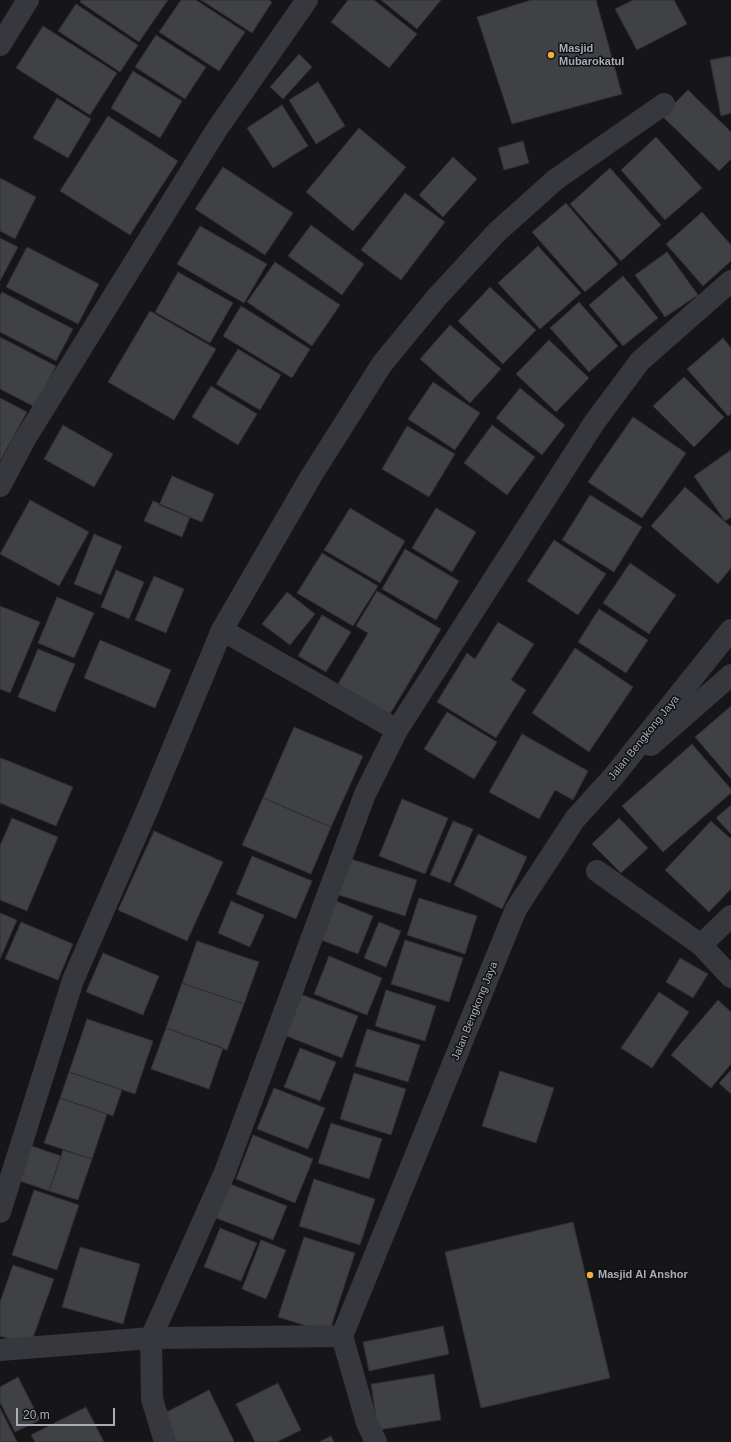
<!DOCTYPE html>
<html>
<head>
<meta charset="utf-8">
<style>
	body { margin:0 }
	#map { position:relative; width:731px; height:1442px; overflow:hidden; background:#161618; font-family:Helvetica,sans-serif }
	canvas { display:block }
	.scale { position:absolute; left:16px; top:1408px; width:99px; height:18px; box-sizing:border-box; border:2px solid #a8adb8; border-top:0; padding-left:5px; font-size:12px; line-height:14px; white-space:nowrap; color:#a8adb8; -webkit-text-stroke:3px #111113; paint-order:stroke }
</style>
</head>
<body>
<div id="map">
<canvas width="731" height="1442"></canvas>
<div class="scale">20 m</div>
</div>
<script>
const g = document.querySelector('canvas').getContext('2d');
g.lineJoin = 'round';
function paint(path, color) {
  g.fillStyle = color;
  g.fill(path, 'evenodd');
}
function toPath(rows) {
  const path = new Path2D();
  for (const r of rows) {
    path.moveTo(r[0], r[1]);
    for (let i = 2; i < r.length; i += 2) path.lineTo(r[i], r[i + 1]);
  }
  return path;
}
function stroke(path, color, width, dash) {
  g.strokeStyle = color;
  g.lineWidth = width;
  g.lineCap = dash ? 'butt' : 'round';
  g.setLineDash(dash || []);
  g.stroke(path);
}
function drawText(font, color, halo, rows, align = 'center') {
  g.font = font + ' Helvetica,sans-serif';
  g.lineWidth = 3;
  g.setLineDash([]);
  g.textBaseline = 'middle';
  g.strokeStyle = halo;
  g.fillStyle = color;
  for (const [text, x, y, turn = 0] of rows) {
    g.save();
    g.translate(x, y);
    g.rotate((+turn || 0) * Math.PI / 180);
    g.textAlign = isNaN(turn) ? turn : align;
    if (halo) g.strokeText(text, 0, 0);
    g.fillText(text, 0, 0);
    g.restore();
  }
}
const building = toPath([
	[81,0,168,0,139,42,80,2,81,0],
	[181,0,196,0,245,32,219,71,159,32,181,0],
	[201,0,269,0,272,2,252,33,201,0],
	[348,0,374,0,417,34,389,68,331,22,348,0],
	[381,0,441,0,417,29,381,0],
	[531,0,596,0,622,94,512,124,477,17,531,0],
	[633,0,674,0,687,24,637,50,615,9,633,0],
	[76,4,138,45,120,72,58,31,76,4],
	[43,26,117,73,90,115,16,68,43,26],
	[156,35,206,67,185,99,135,67,156,35],
	[299,54,312,67,283,99,270,87,299,54],
	[731,56,731,113,721,116,710,60,731,56],
	[133,71,182,101,160,138,111,108,133,71],
	[318,82,345,126,316,144,289,100,318,82],
	[688,90,731,132,731,159,719,171,662,116,688,90],
	[57,98,91,119,68,158,33,138,57,98],
	[282,105,308,146,273,168,247,128,282,105],
	[108,116,178,161,130,235,60,191,108,116],
	[359,128,406,167,353,231,306,192,359,128],
	[656,137,702,188,665,220,621,170,656,137],
	[523,141,529,163,504,170,498,148,523,141],
	[453,157,477,179,443,217,419,195,453,157],
	[223,167,293,213,265,255,195,209,223,167],
	[610,168,661,225,621,261,570,204,610,168],
	[0,178,36,197,15,239,0,231,0,178],
	[405,193,445,222,401,280,361,250,405,193],
	[566,203,618,264,585,292,532,232,566,203],
	[702,212,731,245,731,261,703,286,666,244,702,212],
	[311,225,364,264,342,295,288,256,311,225],
	[200,226,267,264,244,303,177,264,200,226],
	[0,238,18,247,0,281,0,238],
	[538,246,581,293,540,329,498,283,538,246],
	[27,247,99,284,78,324,6,287,27,247],
	[667,252,698,295,665,317,635,275,667,252],
	[275,262,340,305,312,346,247,302,275,262],
	[178,272,233,303,210,343,155,312,178,272],
	[623,276,658,318,623,346,589,305,623,276],
	[490,287,536,330,503,364,458,321,490,287],
	[2,292,73,329,56,361,0,332,0,296,2,292],
	[579,302,618,346,589,372,550,328,579,302],
	[241,306,310,349,292,378,223,336,241,306],
	[150,311,216,349,174,420,108,382,150,311],
	[450,325,501,369,470,403,420,359,450,325],
	[0,337,56,366,35,407,0,389,0,337],
	[723,338,731,348,731,414,728,416,687,369,723,338],
	[549,340,589,378,556,412,516,374,549,340],
	[238,349,281,375,260,410,216,384,238,349],
	[684,377,724,417,694,447,653,406,684,377],
	[433,382,480,413,455,450,408,419,433,382],
	[211,386,257,414,238,445,192,417,211,386],
	[520,388,565,425,542,455,496,418,520,388],
	[0,398,27,412,0,461,0,398],
	[633,417,686,453,642,518,588,482,633,417],
	[63,425,113,454,94,487,44,459,63,425],
	[492,425,535,457,507,495,464,463,492,425],
	[407,426,455,454,429,497,382,469,407,426],
	[731,450,731,517,725,521,694,476,731,450],
	[172,476,214,494,202,522,159,505,172,476],
	[685,487,731,527,731,568,718,584,651,526,685,487],
	[590,495,642,527,614,572,562,540,590,495],
	[30,500,89,532,59,586,0,554,30,500],
	[153,501,190,517,182,537,144,521,153,501],
	[350,508,405,541,380,583,324,550,350,508],
	[436,508,476,532,452,572,412,548,436,508],
	[94,534,122,546,101,595,74,584,94,534],
	[554,540,606,574,578,615,527,581,554,540],
	[405,549,459,581,436,620,382,589,405,549],
	[322,553,378,586,353,626,297,593,322,553],
	[630,563,676,595,649,634,603,603,630,563],
	[116,570,144,582,129,619,101,607,116,570],
	[154,576,184,589,166,633,135,620,154,576],
	[377,591,441,629,390,714,338,684,368,633,356,626,377,591],
	[287,592,315,614,290,645,262,624,287,592],
	[57,597,94,613,74,658,38,643,57,597],
	[0,606,40,622,10,693,0,689,0,606],
	[599,609,648,640,626,673,578,642,599,609],
	[322,615,351,632,326,672,298,656,322,615],
	[498,622,534,644,511,680,526,690,496,738,437,702,467,653,475,659,498,622],
	[100,640,171,670,155,708,84,678,100,640],
	[575,648,633,687,589,752,532,713,575,648],
	[38,649,75,664,55,712,18,697,38,649],
	[731,706,731,779,695,737,731,706],
	[447,712,497,742,474,779,424,749,447,712],
	[294,727,363,756,331,827,263,798,294,727],
	[522,734,588,771,573,800,555,790,539,819,489,792,522,734],
	[692,744,731,789,731,793,663,852,622,806,692,744],
	[1,758,73,787,56,826,0,803,0,760,1,758],
	[263,798,331,827,311,874,242,845,263,798],
	[402,799,448,818,425,874,379,856,402,799],
	[731,805,731,834,716,818,731,805],
	[12,818,58,837,27,911,0,900,0,846,12,818],
	[619,818,648,848,621,873,592,844,619,818],
	[453,821,473,829,450,883,430,875,453,821],
	[711,821,731,839,731,889,709,912,665,870,711,821],
	[154,831,223,862,187,941,118,910,154,831],
	[478,834,527,857,502,909,454,885,478,834],
	[252,856,312,881,296,919,236,894,252,856],
	[348,858,417,880,405,916,336,894,348,858],
	[419,898,477,916,465,954,407,935,419,898],
	[331,899,373,916,358,954,316,938,331,899],
	[231,901,264,915,250,947,218,933,231,901],
	[0,913,17,920,0,959,0,913],
	[21,922,73,944,58,980,5,959,21,922],
	[379,922,401,931,386,967,364,958,379,922],
	[405,940,463,958,449,1002,391,984,405,940],
	[197,941,259,962,244,1004,182,983,197,941],
	[103,953,159,976,143,1015,86,992,103,953],
	[329,956,382,978,367,1015,314,994,329,956],
	[680,958,708,974,693,998,666,982,680,958],
	[182,983,244,1004,227,1050,166,1028,182,983],
	[386,990,436,1006,425,1041,375,1026,386,990],
	[295,992,358,1016,342,1058,279,1033,295,992],
	[659,992,689,1012,652,1068,621,1048,659,992],
	[718,1000,731,1012,731,1064,711,1088,671,1055,718,1000],
	[87,1019,153,1041,135,1094,69,1072,87,1019],
	[166,1028,223,1048,209,1089,151,1069,166,1028],
	[367,1029,420,1045,408,1082,355,1066,367,1029],
	[300,1048,336,1062,320,1101,284,1087,300,1048],
	[731,1070,731,1094,719,1083,731,1070],
	[500,1071,554,1088,536,1143,482,1126,500,1071],
	[69,1072,122,1090,113,1116,60,1098,69,1072],
	[354,1073,406,1089,391,1135,340,1119,354,1073],
	[274,1088,325,1108,308,1149,257,1129,274,1088],
	[60,1098,107,1114,92,1159,44,1143,60,1098],
	[331,1123,382,1139,369,1179,318,1163,331,1123],
	[253,1135,313,1159,295,1203,236,1179,253,1135],
	[29,1145,61,1156,49,1191,17,1180,29,1145],
	[63,1150,92,1159,78,1200,49,1191,63,1150],
	[314,1179,375,1199,360,1245,299,1226,314,1179],
	[230,1184,287,1206,273,1240,216,1218,230,1184],
	[34,1190,79,1205,57,1270,12,1255,34,1190],
	[573,1222,610,1378,481,1408,445,1252,573,1222],
	[220,1228,257,1243,241,1281,204,1267,220,1228],
	[304,1237,355,1253,329,1333,278,1317,304,1237],
	[261,1240,286,1250,266,1299,242,1289,261,1240],
	[80,1247,140,1264,123,1324,62,1307,80,1247],
	[13,1265,54,1279,30,1346,0,1336,0,1302,13,1265],
	[443,1326,449,1354,369,1371,363,1342,443,1326],
	[434,1374,441,1420,378,1430,371,1384,434,1374],
	[18,1377,40,1420,15,1432,0,1402,0,1387,18,1377],
	[278,1383,301,1430,277,1442,255,1442,236,1404,278,1383],
	[209,1390,234,1441,232,1442,175,1442,161,1415,209,1390],
	[86,1407,104,1442,35,1442,31,1435,86,1407],
	[0,1408,17,1442,0,1442,0,1408],
	[331,1436,334,1442,319,1442,331,1436]
]);
paint(building, '#404145');
stroke(building, '#303034', 1);
stroke(toPath([
	[0,45,28,0],
	[0,486,25,439,217,129,307,0],
	[222,630,397,730],
	[651,745,731,675],
	[597,871,701,945,731,977],
	[701,945,731,916],
	[0,1212,73,980,148,808,222,630,310,478,382,364,437,297,497,232,555,180,664,104],
	[0,1350,151,1338,342,1336],
	[165,1442,152,1399,151,1338,225,1172,365,794,397,730,594,423,640,361,731,281],
	[376,1442,367,1423,342,1336,516,909,575,819,613,777,731,630]
]), '#37383d', 22);
for (const [x, y, r, color] of [
	[551,55,4,"#f2b134"],
	[590,1275,4,"#f2b134"]
]) {
  const dot = new Path2D();
  dot.arc(x, y, r, 0, 2 * Math.PI);
  g.fillStyle = color;
  g.fill(dot);
  stroke(dot, '#111113', 1.5);
}
drawText('bold 11px', '#a8adb8', '#111113', [
	["Masjid",559,49],
	["Mubarokatul",559,62],
	["Masjid Al Anshor",598,1275]
], 'left');
drawText('11px', '#a8adb8', '#111113', [
	["Jalan Bengkong Jaya",644,738,-51],
	["Jalan Bengkong Jaya",475,1011,-68]
]);
</script>
</body>
</html>
